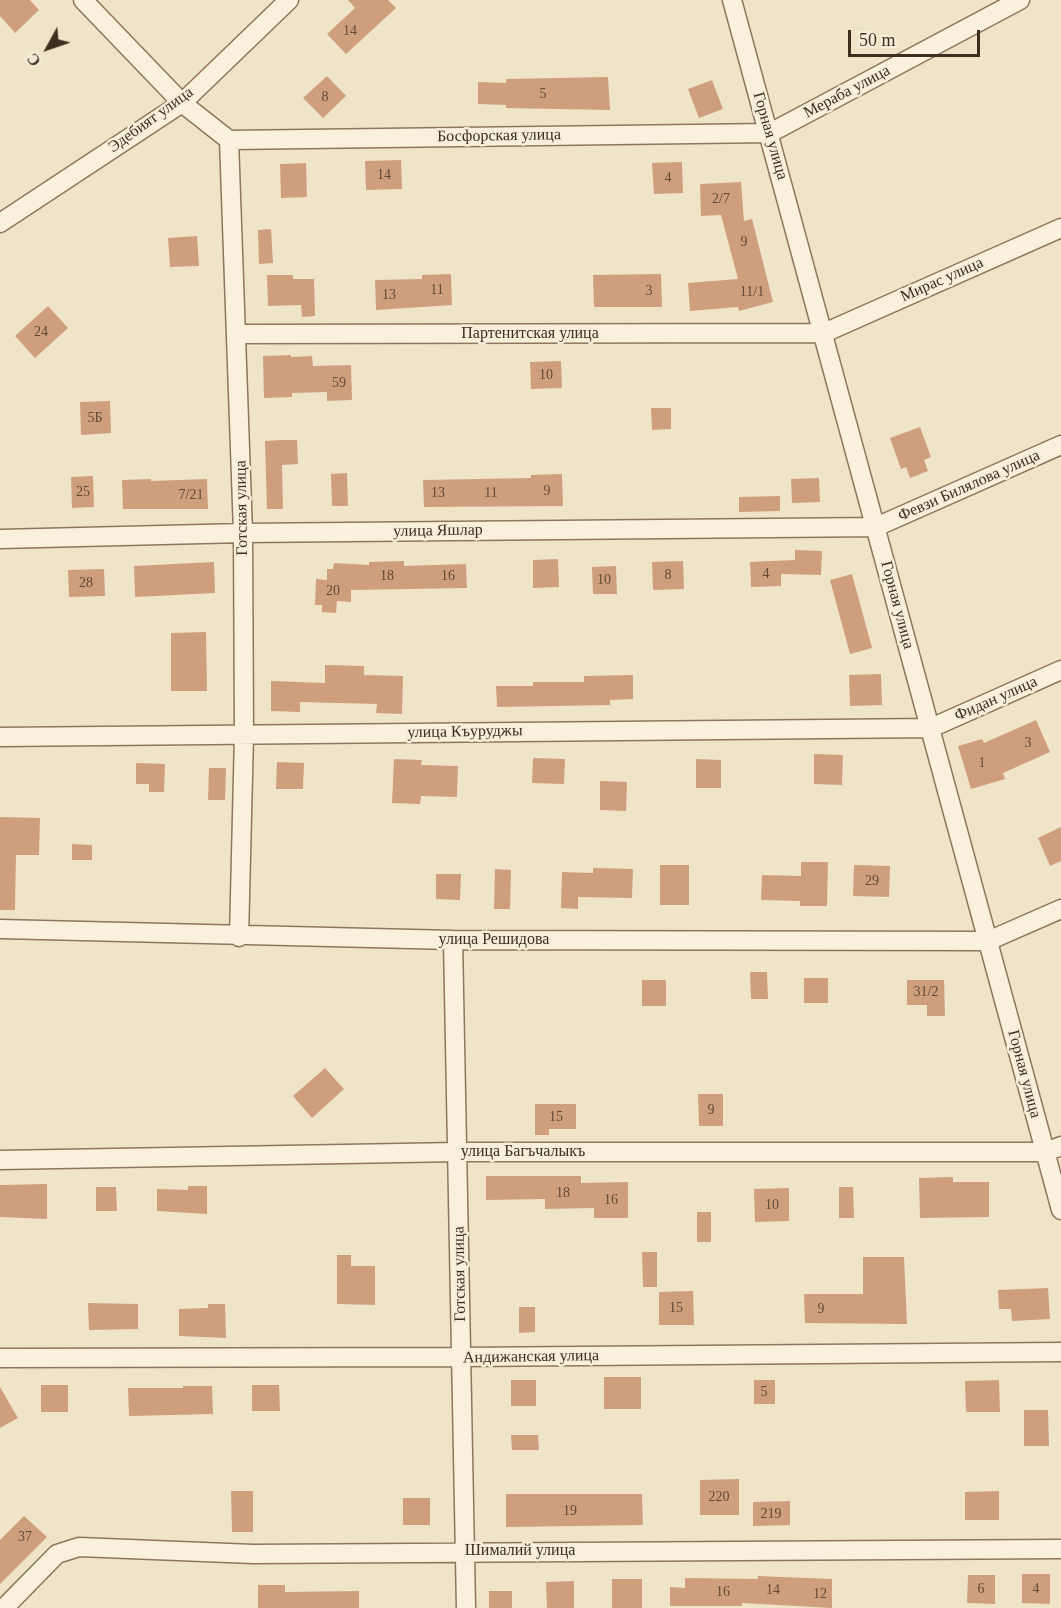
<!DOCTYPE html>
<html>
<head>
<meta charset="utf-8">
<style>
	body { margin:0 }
	#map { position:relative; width:1061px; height:1608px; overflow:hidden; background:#f0e4c8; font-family:"Times New Roman",serif }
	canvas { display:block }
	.north { position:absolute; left:18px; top:18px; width:60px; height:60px; -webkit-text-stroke:4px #f7eed8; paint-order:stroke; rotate:230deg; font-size:16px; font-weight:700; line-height:24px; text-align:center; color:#3d2e20 }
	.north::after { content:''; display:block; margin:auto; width:21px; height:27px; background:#3d2e20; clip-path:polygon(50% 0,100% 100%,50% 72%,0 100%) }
	.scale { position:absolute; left:848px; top:30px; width:132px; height:27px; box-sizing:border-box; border:3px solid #3d2e20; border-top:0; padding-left:8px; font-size:18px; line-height:21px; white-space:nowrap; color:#3d2e20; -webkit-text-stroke:4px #f7eed8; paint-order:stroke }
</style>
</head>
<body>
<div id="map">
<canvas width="1061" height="1608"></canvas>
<div class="north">С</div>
<div class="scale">50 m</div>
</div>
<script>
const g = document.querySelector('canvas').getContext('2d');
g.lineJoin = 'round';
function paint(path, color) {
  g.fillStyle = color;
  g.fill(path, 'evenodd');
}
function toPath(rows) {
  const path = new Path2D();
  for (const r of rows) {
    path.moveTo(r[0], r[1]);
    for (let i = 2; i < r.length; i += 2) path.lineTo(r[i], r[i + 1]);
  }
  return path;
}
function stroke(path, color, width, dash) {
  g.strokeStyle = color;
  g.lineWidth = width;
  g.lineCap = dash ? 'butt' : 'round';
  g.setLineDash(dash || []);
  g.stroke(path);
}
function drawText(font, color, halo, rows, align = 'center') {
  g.font = font + ' "Times New Roman",serif';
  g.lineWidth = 5;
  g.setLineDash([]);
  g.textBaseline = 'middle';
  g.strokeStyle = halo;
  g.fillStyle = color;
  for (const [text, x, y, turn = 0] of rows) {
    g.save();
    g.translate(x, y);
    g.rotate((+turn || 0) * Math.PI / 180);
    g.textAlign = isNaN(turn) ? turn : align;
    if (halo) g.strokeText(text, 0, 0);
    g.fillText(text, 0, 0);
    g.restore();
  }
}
paint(toPath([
	[0,0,30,0,39,10,15,33,0,16],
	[348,0,388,0,396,8,346,54,327,34,355,8],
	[327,76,346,96,323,118,303,98],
	[608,77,610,110,506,108,506,105,478,104,478,82,506,83,506,79],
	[712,80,723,109,699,118,688,89],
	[401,160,402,189,366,190,365,161],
	[682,162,683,193,654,194,652,163],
	[306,163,307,197,281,198,280,164],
	[741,182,744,221,752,219,773,302,739,311,738,307,690,311,688,283,738,279,721,215,701,216,700,184],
	[271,229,273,263,259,264,258,230],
	[197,236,199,266,170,267,168,238],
	[451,274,452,305,376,310,375,280,422,279,422,275],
	[661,274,662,307,594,307,593,275],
	[267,275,293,275,293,279,314,279,315,316,302,317,301,305,268,306],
	[48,306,68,328,35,358,15,336],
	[291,355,291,357,312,356,313,366,351,365,352,400,327,401,327,392,292,393,292,397,264,398,263,356],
	[561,361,562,388,531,389,530,362],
	[110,401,111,433,81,435,80,402],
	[651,408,671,408,671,429,652,430],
	[920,427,931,457,924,460,928,471,910,478,906,467,901,469,890,438],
	[281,440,297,440,298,464,282,465,283,509,267,509,265,441],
	[347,473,348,506,332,506,331,474],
	[562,474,563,506,424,507,423,480,531,478,531,475],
	[93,476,94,507,72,508,71,477],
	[819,478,820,502,792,503,791,479],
	[151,479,151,481,207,479,208,509,123,509,122,480],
	[780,496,780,511,739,512,739,497],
	[795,550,822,551,821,575,781,574,781,586,751,587,750,562,795,560],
	[558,559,559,587,533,588,533,560],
	[404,561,404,566,466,564,467,588,351,590,351,602,337,601,336,613,322,612,322,605,315,605,316,579,327,580,327,569,333,569,334,563,369,565,369,562],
	[683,561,684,589,653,590,652,562],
	[214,562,215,593,135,597,134,566],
	[616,566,617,594,593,594,592,567],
	[104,569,105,596,69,597,68,570],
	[852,574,872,648,850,654,830,580],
	[206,632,207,691,171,691,171,633],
	[325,665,364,666,364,675,403,676,402,714,376,713,377,704,300,702,300,712,271,711,271,681,325,683],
	[881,674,882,705,850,706,849,675],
	[633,675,633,699,610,700,610,705,497,707,496,686,533,686,533,682,584,682,584,676],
	[1036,720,1050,752,1003,773,1005,779,971,789,958,746,982,739,984,743],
	[814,754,843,755,842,785,814,784],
	[533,758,565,759,564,784,532,783],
	[394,759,422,760,421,765,458,766,457,797,421,796,420,804,392,803],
	[696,759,721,760,721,788,696,788],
	[277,762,304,763,303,789,276,789],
	[136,763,165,764,164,792,149,792,149,784,136,784],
	[209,768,226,768,225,800,208,800],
	[600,781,627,782,626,811,600,810],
	[0,817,40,818,39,855,16,855,15,910,0,910],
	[1061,827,1061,861,1050,866,1038,838],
	[72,844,92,845,92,860,72,860],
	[801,862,828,862,827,906,800,906,800,901,761,900,762,875,801,876],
	[660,865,689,865,689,905,660,905],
	[854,865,890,866,889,897,853,896],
	[593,868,633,869,632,898,578,897,578,909,561,908,562,872,593,873],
	[495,869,511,870,510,909,494,909],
	[436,874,461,874,460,900,436,899],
	[750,972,767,972,768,999,751,999],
	[804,978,828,978,828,1003,804,1003],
	[642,980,666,980,666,1006,642,1006],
	[907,980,944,980,945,1016,927,1016,927,1005,907,1005],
	[325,1068,344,1089,312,1118,293,1096],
	[698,1094,723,1094,723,1126,699,1126],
	[535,1104,576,1104,576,1129,549,1129,549,1135,535,1135],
	[486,1176,581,1176,581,1183,628,1182,628,1218,594,1218,594,1208,545,1209,545,1199,486,1200],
	[953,1177,953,1182,989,1182,989,1217,920,1218,919,1178],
	[47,1184,47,1219,0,1217,0,1185],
	[188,1186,207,1186,207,1214,157,1211,157,1189,188,1190],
	[96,1187,116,1187,117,1211,96,1211],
	[839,1187,853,1187,854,1218,839,1218],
	[789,1188,789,1221,755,1222,754,1189],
	[697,1212,711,1212,711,1242,697,1242],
	[642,1252,657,1252,657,1287,643,1287],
	[337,1255,351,1255,351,1266,375,1266,375,1305,337,1304],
	[863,1257,904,1257,907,1324,805,1323,804,1294,863,1294],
	[1048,1288,1050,1319,1012,1321,1011,1309,999,1309,998,1290],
	[693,1291,694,1325,659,1325,659,1292],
	[88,1303,138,1304,138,1329,89,1330],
	[208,1304,225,1304,226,1338,179,1336,179,1309,208,1308],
	[519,1307,535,1307,535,1332,519,1333],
	[604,1377,641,1377,641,1409,604,1409],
	[511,1380,536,1380,536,1406,511,1406],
	[754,1380,775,1380,775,1404,754,1404],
	[999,1380,1000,1412,966,1412,965,1381],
	[41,1385,68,1385,68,1412,41,1412],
	[252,1385,279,1385,280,1411,252,1411],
	[183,1386,212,1386,213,1414,129,1416,128,1388,183,1388],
	[0,1387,18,1418,0,1428],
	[1024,1410,1048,1410,1049,1446,1024,1446],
	[511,1435,538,1435,539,1450,512,1450],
	[739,1479,739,1515,700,1515,700,1480],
	[231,1491,253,1491,253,1532,232,1532],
	[999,1491,999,1520,965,1520,965,1492],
	[506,1494,642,1494,643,1525,506,1527],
	[403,1498,430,1498,430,1525,403,1525],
	[790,1501,790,1525,753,1526,753,1502],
	[24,1516,47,1537,0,1584,0,1540],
	[1022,1574,1050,1574,1050,1604,1022,1603],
	[968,1575,995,1575,995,1604,967,1603],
	[758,1576,832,1579,832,1608,742,1603,742,1606,670,1606,670,1587,685,1588,685,1578,758,1579],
	[612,1579,642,1579,642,1608,612,1608],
	[574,1581,574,1608,547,1608,546,1582],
	[258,1585,285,1585,285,1592,359,1591,359,1608,258,1608],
	[489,1591,512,1591,512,1608,489,1608]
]), '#cf9f7d');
const street = toPath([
	[83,0,182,103,229,140,243,533,244,735,239,937],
	[732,0,1061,1210],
	[229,140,770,133,1020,0],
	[0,223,182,103,289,0],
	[237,334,824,333,1061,228],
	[0,539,243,533,876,527,1061,445],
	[0,737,931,728,1061,670],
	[0,929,453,940,988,941,1061,909],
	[453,940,466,1608],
	[0,1160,458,1152,1046,1152,1061,1146],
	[0,1358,462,1357,1061,1352],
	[4,1608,57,1554,79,1547,253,1554,1061,1549]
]);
stroke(street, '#8d765c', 21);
stroke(street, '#faf1dc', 18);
drawText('14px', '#624a37', null, [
	["14",350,31],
	["5",543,94],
	["8",325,97],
	["14",384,175],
	["4",668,178],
	["2/7",721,199],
	["9",744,242],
	["11",437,290],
	["3",649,291],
	["11/1",752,292],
	["13",389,295],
	["24",41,332],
	["10",546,375],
	["59",339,383],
	["5Б",95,418],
	["9",547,491],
	["25",83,492],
	["13",438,493],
	["11",491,493],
	["7/21",191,495],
	["4",766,574],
	["8",668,575],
	["18",387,576],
	["16",448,576],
	["10",604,580],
	["28",86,583],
	["20",333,591],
	["3",1028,743],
	["1",982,763],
	["29",872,881],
	["31/2",926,992],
	["9",711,1110],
	["15",556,1117],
	["18",563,1193],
	["16",611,1200],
	["10",772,1205],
	["15",676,1308],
	["9",821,1309],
	["5",764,1392],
	["220",719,1497],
	["19",570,1511],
	["219",771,1514],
	["37",25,1537],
	["6",981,1589],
	["4",1036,1589],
	["14",773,1590],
	["16",723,1592],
	["12",820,1594]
]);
drawText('16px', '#3d2e20', '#f7eed8', [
	["Мераба улица",847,92,-28],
	["Эдебият улица",151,120,-36],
	["Босфорская улица",499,136,-1],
	["Горная улица",770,136,74],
	["Мирас улица",942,280,-24],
	["Партенитская улица",530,334],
	["Февзи Билялова улица",969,486,-24],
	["Готская улица",242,508,-91],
	["улица Яшлар",438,531,-1],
	["Горная улица",897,605,75],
	["Фидан улица",996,699,-24],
	["улица Къуруджы",465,732,-1],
	["улица Решидова",494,940],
	["Горная улица",1024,1074,75],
	["улица Багъчалыкъ",523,1152],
	["Готская улица",460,1274,-91],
	["Андижанская улица",531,1357,-1],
	["Шималий улица",520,1551]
]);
</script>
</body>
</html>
